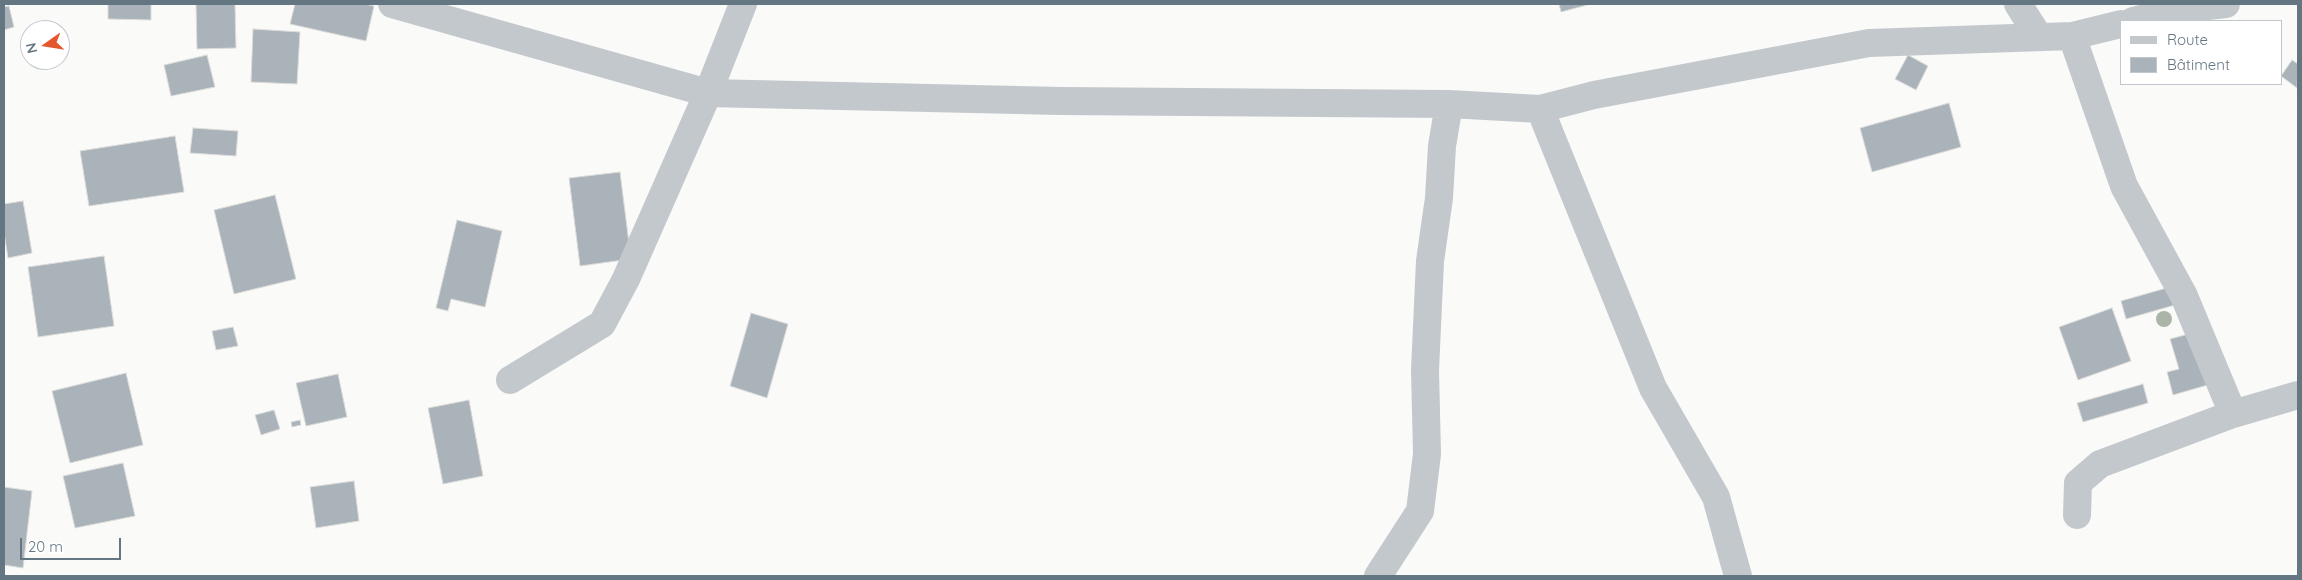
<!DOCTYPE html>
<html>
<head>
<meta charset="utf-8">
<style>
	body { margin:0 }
	#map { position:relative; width:2302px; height:580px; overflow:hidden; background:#fafaf8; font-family:Quicksand,sans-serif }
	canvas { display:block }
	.frame { position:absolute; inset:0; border:5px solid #657683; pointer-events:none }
	.legend { position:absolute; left:2120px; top:20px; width:162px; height:65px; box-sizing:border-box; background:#fff; border:1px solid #c1c8cd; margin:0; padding:6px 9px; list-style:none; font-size:15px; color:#657683 }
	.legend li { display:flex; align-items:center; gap:10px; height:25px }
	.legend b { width:25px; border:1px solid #c1c8cd }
	.north { position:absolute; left:20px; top:20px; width:50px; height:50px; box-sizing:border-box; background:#fff; border:1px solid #c1c8cd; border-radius:50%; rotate:257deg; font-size:14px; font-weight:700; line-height:20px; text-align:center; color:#657683 }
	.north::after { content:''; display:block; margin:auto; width:18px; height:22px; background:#e4572e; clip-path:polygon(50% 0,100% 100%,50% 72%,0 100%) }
	.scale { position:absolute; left:20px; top:538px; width:101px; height:22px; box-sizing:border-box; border:2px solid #657683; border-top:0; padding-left:6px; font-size:15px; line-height:18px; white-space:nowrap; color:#657683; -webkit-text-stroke:4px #fff; paint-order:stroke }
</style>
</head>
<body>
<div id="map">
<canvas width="2302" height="580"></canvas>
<div class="frame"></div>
<ul class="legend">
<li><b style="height:6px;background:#c3c8cc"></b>Route</li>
<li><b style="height:14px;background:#aab3b9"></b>Bâtiment</li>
</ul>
<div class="north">N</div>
<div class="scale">20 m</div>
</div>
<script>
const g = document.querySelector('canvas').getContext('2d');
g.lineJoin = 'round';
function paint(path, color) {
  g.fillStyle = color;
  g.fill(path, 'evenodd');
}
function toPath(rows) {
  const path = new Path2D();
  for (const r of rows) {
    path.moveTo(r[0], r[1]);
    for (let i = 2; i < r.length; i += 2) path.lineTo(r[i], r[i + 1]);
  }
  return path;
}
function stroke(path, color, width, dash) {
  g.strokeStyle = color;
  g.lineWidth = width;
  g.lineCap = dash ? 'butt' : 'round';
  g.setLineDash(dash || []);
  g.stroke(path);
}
const building = toPath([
	[108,4,151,4,151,20,108,19,108,4],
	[196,4,235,4,236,48,197,49,196,4],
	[295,4,365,4,374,6,366,41,290,24,295,4],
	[1559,4,1591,4,1561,12,1559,4],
	[9,6,14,27,4,30,4,7,9,6],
	[253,29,300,32,297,84,251,82,253,29],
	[207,55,215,87,171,96,164,65,207,55],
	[1908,55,1928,66,1916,90,1895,79,1908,55],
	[2292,60,2298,64,2297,88,2281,76,2292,60],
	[1949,103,1961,147,1872,172,1860,128,1949,103],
	[193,128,238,131,236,156,190,153,193,128],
	[175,136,184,192,89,206,80,151,175,136],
	[620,172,631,259,580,266,569,178,620,172],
	[275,195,296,279,234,294,214,210,275,195],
	[23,201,32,253,8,258,4,232,4,204,23,201],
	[457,220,502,231,485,307,451,299,448,311,436,308,457,220],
	[104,256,114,326,38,337,28,267,104,256],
	[2177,285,2182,303,2126,319,2121,301,2177,285],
	[2112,308,2131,361,2078,380,2059,327,2112,308],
	[751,313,788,324,767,398,730,386,751,313],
	[233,327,238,346,216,350,212,331,233,327],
	[2196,332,2211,384,2173,395,2167,372,2179,369,2170,339,2196,332],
	[126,373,143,445,70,463,52,391,126,373],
	[338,374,347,417,306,426,296,383,338,374],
	[2143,384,2148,403,2083,422,2077,403,2143,384],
	[469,400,483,476,443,484,428,408,469,400],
	[274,410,280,429,261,435,255,415,274,410],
	[300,420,301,425,292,427,291,422,300,420],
	[123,463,135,516,75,528,63,476,123,463],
	[354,481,359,521,316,528,310,487,354,481],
	[4,487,32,491,23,568,4,565,4,487]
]);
paint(building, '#aab3b9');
stroke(building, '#dcdcda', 1);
stroke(toPath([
	[392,4,708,93,1061,101,1449,104,1540,109,1594,95,1869,43,2072,36,2121,24],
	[2018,4,2039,37],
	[2133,21,2180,9,2226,4],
	[2072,36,2124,186,2184,296,2233,414],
	[1540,109,1653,388,1716,497,1738,576],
	[510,380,602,324,626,279,708,93,743,4],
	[2077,515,2078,483,2100,464,2233,414,2298,395],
	[1378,576,1420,511,1427,454,1425,370,1430,261,1439,198,1442,146,1449,104]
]), '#c3c8cc', 28);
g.fillStyle = '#aab4a7';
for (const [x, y] of [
	[2164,319]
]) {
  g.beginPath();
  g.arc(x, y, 8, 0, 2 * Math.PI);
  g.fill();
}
</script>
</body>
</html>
